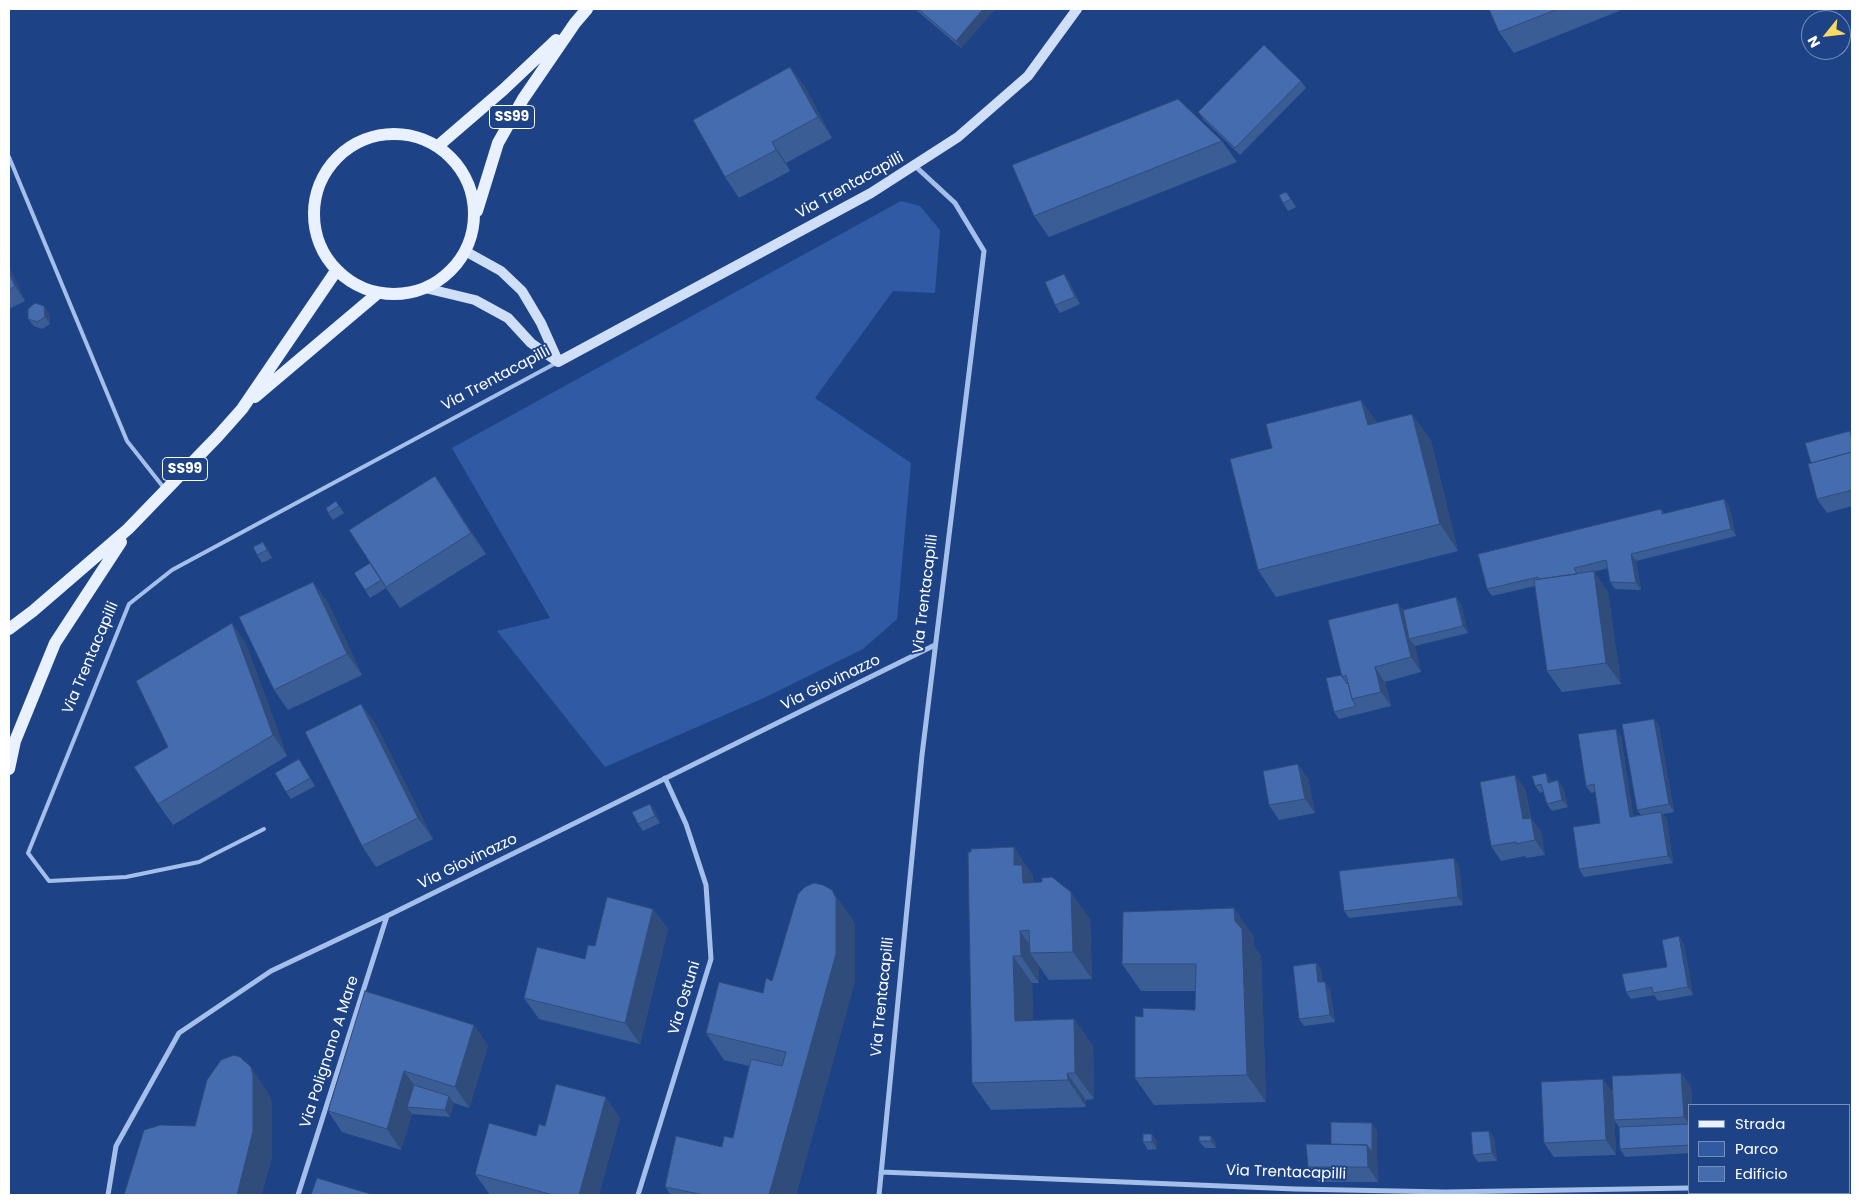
<!DOCTYPE html>
<html>
<head>
<meta charset="utf-8">
<style>
	body { margin:0 }
	#map { position:relative; width:1861px; height:1204px; overflow:hidden; background:#1d4386; font-family:Poppins,sans-serif }
	canvas { display:block }
	.frame { position:absolute; inset:0; border:10px solid #fff; pointer-events:none }
	.legend { position:absolute; left:1688px; top:1104px; width:162px; height:90px; box-sizing:border-box; background:#1d4386; border:1px solid #778eb6; margin:0; padding:6px 9px; list-style:none; font-size:15px; color:#fff }
	.legend li { display:flex; align-items:center; gap:10px; height:25px }
	.legend b { width:25px; border:1px solid #778eb6 }
	.north { position:absolute; left:1801px; top:10px; width:50px; height:50px; box-sizing:border-box; background:#1d4386; border:1px solid #778eb6; border-radius:50%; rotate:241deg; font-size:14px; font-weight:700; line-height:20px; text-align:center; color:#fff }
	.north::after { content:''; display:block; margin:auto; width:18px; height:22px; background:#fbda63; clip-path:polygon(50% 0,100% 100%,50% 72%,0 100%) }
</style>
</head>
<body>
<div id="map">
<canvas width="1861" height="1204"></canvas>
<div class="frame"></div>
<ul class="legend">
<li><b style="height:6px;background:#e9f0fe"></b>Strada</li>
<li><b style="height:14px;background:#305ba4"></b>Parco</li>
<li><b style="height:14px;background:#456caf"></b>Edificio</li>
</ul>
<div class="north">N</div>
</div>
<script>
const g = document.querySelector('canvas').getContext('2d');
g.lineJoin = 'round';
function paint(path, color) {
  g.fillStyle = color;
  g.fill(path, 'evenodd');
}
function toPath(rows) {
  const path = new Path2D();
  for (const r of rows) {
    if (r.length === 3) {
      path.moveTo(r[0] + r[2], r[1]);
      path.arc(r[0], r[1], r[2], 0, 2 * Math.PI);
      continue;
    }
    path.moveTo(r[0], r[1]);
    for (let i = 2; i < r.length; i += 2) path.lineTo(r[i], r[i + 1]);
  }
  return path;
}
function stroke(path, color, width, dash) {
  g.strokeStyle = color;
  g.lineWidth = width;
  g.lineCap = dash ? 'butt' : 'round';
  g.setLineDash(dash || []);
  g.stroke(path);
}
function drawText(font, color, halo, rows, align = 'center') {
  g.font = font + ' Poppins,sans-serif';
  g.lineWidth = 4;
  g.setLineDash([]);
  g.textBaseline = 'middle';
  g.strokeStyle = halo;
  g.fillStyle = color;
  for (const [text, x, y, turn = 0] of rows) {
    g.save();
    g.translate(x, y);
    g.rotate((+turn || 0) * Math.PI / 180);
    g.textAlign = isNaN(turn) ? turn : align;
    if (halo) g.strokeText(text, 0, 0);
    g.fillText(text, 0, 0);
    g.restore();
  }
}
paint(toPath([
	[901,201,920,206,940,230,935,293,893,291,815,398,911,463,897,619,863,649,766,697,605,767,497,631,550,618,452,448]
]), '#305ba4');
stroke(toPath([
	[9,157,127,441,164,488],
	[264,829,199,862,126,877,49,881,28,853,129,604,172,570,556,363]
]), '#a5bfeb', 4);
stroke(toPath([
	[881,1172,1295,1189,1445,1192,1690,1188],
	[108,1195,116,1146,179,1033,271,971,387,916,935,645],
	[298,1195,387,916],
	[638,1195,711,959,706,885,686,824,665,778],
	[879,1195,922,755,984,251,955,203,914,165]
]), '#a5bfeb', 5);
stroke(toPath([
	[465,251,501,271,522,291,541,323,558,361],
	[425,288,475,300,508,318,531,343,558,362],
	[558,362,871,193,958,137,1028,76,1077,9]
]), '#d0dff8', 10);
stroke(toPath([
	[394,214,80],
	[438,146,503,90,556,40],
	[477,211,498,143,523,99,575,23,587,9],
	[255,397,378,293],
	[9,629,33,611,128,529,218,436,242,409,336,271],
	[9,769,15,741,55,643,121,542]
]), '#e9f0fe', 12);
paint(toPath([
	[915,9,995,9,961,48],
	[1489,9,1624,9,1514,53,1499,32],
	[790,67,805,87,832,138,786,163,790,171,739,198,725,177],
	[1301,81,1306,88,1240,155,1204,120,1198,112],
	[1222,141,1237,162,1049,237,1034,216],
	[1291,199,1296,207,1288,211,1283,203],
	[9,267,25,301,9,309],
	[1064,274,1069,281,1080,304,1060,313,1055,305],
	[44,306,49,314,50,324,42,329,34,326,28,319],
	[1361,400,1377,423,1412,414,1431,441,1458,551,1276,597,1258,570,1272,448],
	[1850,431,1852,435,1852,506,1827,513,1817,499,1811,463],
	[435,476,449,497,486,554,400,608,386,588,370,598,365,590],
	[1724,499,1729,506,1736,536,1636,561,1641,590,1615,589,1610,582,1608,568,1593,572,1594,571,1608,592,1621,684,1562,692,1547,671,1535,586,1492,596,1487,589,1661,509,1665,514],
	[336,501,344,513,333,520,328,513],
	[263,542,268,550,272,558,262,563,257,555],
	[313,582,328,603,362,675,288,710,274,690],
	[1456,597,1461,604,1468,633,1415,646,1421,672,1385,682,1391,706,1339,719,1334,712,1341,675,1403,610],
	[232,623,246,644,287,756,173,825,158,804,168,747],
	[361,704,376,725,433,839,376,867,362,846],
	[1654,719,1659,726,1674,812,1663,814,1667,819,1673,863,1584,877,1579,869,1600,823,1595,792,1591,793,1586,786,1621,736,1633,816,1641,815,1637,810],
	[304,767,315,786,291,799,286,792],
	[1546,773,1551,782,1563,788,1568,807,1552,811,1547,804,1543,792,1540,793,1535,786],
	[1515,775,1525,789,1531,818,1541,832,1545,855,1526,858,1525,856,1501,861,1491,846],
	[1308,778,1315,813,1279,820,1269,805],
	[650,804,655,811,660,823,643,831,638,824],
	[1459,865,1463,905,1349,918,1344,911],
	[1032,874,1033,880,1034,882,1090,919,1092,979,1049,980,1039,966,1039,983,1032,983,1033,1020,1074,1019,1093,1046,1094,1099,1086,1100,1086,1107,991,1110,972,1083],
	[653,909,668,929,640,1044,539,1019,524,998,585,959,595,946],
	[851,917,855,925,855,981,796,1195,671,1195,665,1187,733,1138,749,1066,724,1060,706,1033,763,993,772,981],
	[1253,935,1254,946,1261,956,1266,1102,1154,1105,1135,1078,1143,1017,1195,1010,1195,991,1141,991,1122,964],
	[1684,944,1693,995,1658,1001,1654,995,1631,999,1626,992,1667,967],
	[1316,963,1321,970,1322,982,1330,989,1335,1022,1304,1026,1299,1019],
	[474,1025,488,1046,469,1108,454,1103,450,1117,412,1114,401,1150,342,1132,328,1111],
	[1681,1073,1691,1087,1692,1105,1690,1105,1690,1153,1625,1157,1620,1149,1619,1127,1614,1120],
	[1603,1079,1613,1093,1616,1155,1554,1157,1544,1143],
	[620,1118,599,1195,490,1195,475,1174,536,1136],
	[1377,1131,1377,1159,1378,1182,1318,1182,1308,1167],
	[1489,1131,1494,1138,1497,1161,1478,1162,1473,1155],
	[1211,1136,1216,1143,1216,1148,1205,1148,1199,1141],
	[1157,1141,1157,1149,1148,1150,1143,1142]
]), '#3b5d96');
paint(toPath([
	[983,9,995,9,961,48,956,41],
	[790,67,805,87,832,138,818,117],
	[772,142,786,163,790,171,776,150],
	[9,267,25,301,15,286,9,273],
	[1064,274,1069,281,1080,304,1075,297],
	[44,306,49,314,50,324,45,317],
	[1361,400,1380,427,1368,425],
	[1412,414,1431,441,1458,551,1440,524],
	[435,476,449,497,486,554,471,533],
	[1724,499,1729,506,1736,536,1731,529],
	[263,542,268,550,272,558,267,550],
	[1631,554,1636,561,1641,590,1636,583],
	[1594,571,1608,592,1621,684,1606,663],
	[313,582,328,603,362,675,347,654],
	[1456,597,1461,604,1468,633,1463,626],
	[1398,603,1408,617,1409,639,1415,646,1421,672,1411,657],
	[232,623,246,644,287,756,273,735],
	[1375,667,1385,682,1391,706,1381,692],
	[361,704,376,725,433,839,418,818],
	[1654,719,1659,726,1674,812,1669,804],
	[1616,729,1621,736,1635,824,1630,817],
	[1298,764,1308,778,1315,813,1305,799],
	[1546,773,1551,780,1553,790,1548,783],
	[1515,775,1525,789,1533,833,1523,819],
	[1558,780,1563,788,1568,807,1562,800],
	[650,804,655,811,660,823,655,816],
	[1661,812,1667,819,1673,863,1668,856],
	[1531,818,1541,832,1545,855,1535,840],
	[1014,847,1032,874,1033,880,1040,892,1023,883,1014,865],
	[1454,858,1459,865,1463,905,1458,897],
	[832,890,851,917,855,925,855,981,796,1195,769,1195],
	[1071,892,1090,919,1092,979,1073,952],
	[1234,908,1253,935,1254,946,1261,956,1266,1102,1247,1075],
	[653,909,668,929,640,1044,625,1023],
	[1020,931,1036,953,1030,953,1039,966,1039,983,1021,956],
	[1679,936,1684,944,1693,995,1688,987],
	[1013,956,1032,983,1034,1048,1015,1021],
	[1316,963,1321,970,1324,990,1318,982],
	[1325,982,1330,989,1335,1022,1330,1015],
	[1074,1019,1093,1046,1094,1099,1075,1073],
	[474,1025,488,1046,469,1108,455,1087],
	[251,1067,269,1094,272,1101,272,1158,262,1195,237,1195],
	[404,1071,419,1092,407,1107,412,1114,401,1150,387,1129],
	[1067,1073,1086,1100,1086,1107,1068,1080],
	[1681,1073,1691,1087,1692,1105,1690,1105,1690,1125,1684,1117],
	[1603,1079,1613,1093,1616,1155,1606,1140],
	[449,1096,454,1103,450,1117,445,1110],
	[606,1097,620,1118,599,1195,579,1195],
	[1372,1123,1377,1131,1377,1159,1372,1152],
	[1489,1131,1494,1138,1497,1161,1492,1153],
	[1152,1134,1157,1141,1157,1149,1152,1142],
	[1211,1136,1216,1143,1216,1148,1211,1141],
	[1367,1145,1377,1159,1378,1182,1368,1167]
]), '#304c7a');
const building = toPath([
	[918,9,983,9,956,41,918,9],
	[1489,9,1558,9,1499,32,1489,9],
	[1264,45,1301,81,1235,148,1198,112,1264,45],
	[790,67,818,117,772,142,776,150,725,177,693,120,790,67],
	[1178,99,1222,141,1034,216,1012,165,1178,99],
	[1286,192,1291,199,1283,203,1279,195,1286,192],
	[9,273,15,286,9,290,9,273],
	[1064,274,1075,297,1055,305,1045,282,1064,274],
	[35,303,44,306,45,317,37,322,28,319,28,309,35,303],
	[1361,400,1368,425,1412,414,1440,524,1258,570,1230,459,1272,448,1266,424,1361,400],
	[1850,431,1852,441,1852,452,1811,463,1805,443,1850,431],
	[1852,452,1852,490,1817,499,1808,464,1852,452],
	[435,476,471,533,386,587,349,530,435,476],
	[1724,499,1731,529,1631,554,1636,583,1610,582,1606,560,1574,568,1577,574,1539,579,1538,577,1487,589,1478,554,1661,509,1662,514,1724,499],
	[336,501,339,506,328,513,326,508,336,501],
	[263,542,267,550,257,555,253,547,263,542],
	[370,563,381,580,365,590,354,573,370,563],
	[1594,571,1606,663,1547,671,1534,580,1594,571],
	[313,582,347,654,274,690,239,617,313,582],
	[1456,597,1463,626,1409,639,1403,610,1456,597],
	[1398,603,1411,657,1375,667,1381,692,1352,699,1346,675,1342,677,1328,620,1398,603],
	[232,623,273,735,158,804,134,767,168,747,136,681,232,623],
	[1341,675,1347,684,1348,683,1352,699,1356,706,1334,712,1326,678,1341,675],
	[361,704,418,818,362,846,305,732,361,704],
	[1654,719,1669,804,1637,810,1622,724,1654,719],
	[1616,729,1630,817,1661,812,1668,856,1579,869,1573,827,1600,823,1594,784,1586,786,1578,734,1616,729],
	[299,759,310,778,286,792,275,773,299,759],
	[1298,764,1305,799,1269,805,1263,771,1298,764],
	[1546,773,1548,783,1558,780,1562,800,1547,804,1541,784,1535,786,1532,776,1546,773],
	[1515,775,1523,819,1531,818,1535,840,1516,844,1516,842,1491,846,1480,782,1515,775],
	[650,804,655,816,638,824,632,812,650,804],
	[1014,847,1014,865,1022,865,1023,883,1042,882,1042,878,1052,877,1071,892,1073,952,1030,953,1029,930,1020,931,1021,956,1013,956,1015,1021,1074,1019,1075,1073,1067,1073,1068,1080,972,1083,968,852,971,852,971,849,1014,847],
	[1454,858,1458,897,1344,911,1339,871,1454,858],
	[814,883,823,885,832,890,836,898,836,954,769,1195,704,1195,665,1187,676,1136,722,1147,724,1136,733,1138,751,1059,782,1066,786,1052,706,1033,719,982,763,993,766,978,772,981,798,894,805,887,814,883],
	[607,897,653,909,625,1023,524,998,537,947,585,959,588,945,595,946,607,897],
	[1234,908,1235,921,1242,929,1247,1075,1135,1078,1135,1016,1143,1017,1143,1008,1195,1010,1196,964,1122,964,1123,912,1234,908],
	[1679,936,1688,987,1653,993,1652,987,1626,992,1622,974,1667,967,1662,940,1679,936],
	[1316,963,1318,982,1325,982,1330,1015,1299,1019,1293,966,1316,963],
	[365,991,474,1025,455,1087,404,1071,387,1129,328,1111,365,991],
	[234,1055,240,1057,251,1067,253,1075,253,1131,237,1195,124,1195,144,1130,160,1125,195,1126,207,1080,221,1060,234,1055],
	[1681,1073,1684,1117,1614,1120,1612,1076,1681,1073],
	[1603,1079,1606,1140,1544,1143,1541,1082,1603,1079],
	[556,1084,606,1097,579,1195,553,1195,475,1174,489,1123,536,1136,539,1124,545,1126,556,1084],
	[414,1085,449,1096,445,1110,407,1107,414,1085],
	[1331,1122,1372,1123,1372,1152,1367,1145,1331,1144,1331,1122],
	[1689,1124,1690,1145,1620,1149,1619,1127,1689,1124],
	[1489,1131,1492,1153,1473,1155,1471,1132,1489,1131],
	[1143,1134,1152,1134,1152,1142,1143,1142,1143,1134],
	[1199,1136,1211,1136,1211,1141,1199,1141,1199,1136],
	[1306,1144,1367,1145,1368,1167,1308,1167,1306,1144],
	[317,1178,374,1195,311,1195,317,1178]
]);
paint(building, '#456caf');
stroke(building, '#304c7a', 1);
for (const [x, y, w] of [
	[512,117,45],
	[185,469,45]
]) {
  const box = new Path2D();
  box.roundRect(x - w / 2, y - 11.5, w, 23, 4);
  g.fillStyle = '#1d4386';
  g.fill(box);
  stroke(box, '#fff', 1);
}
drawText('bold 14px', '#fff', null, [
	["SS99",512,117],
	["SS99",185,469]
]);
drawText('15px', '#fff', '#1d4386', [
	["Via Trentacapilli",850,186,-29],
	["Via Trentacapilli",496,379,-28],
	["Via Trentacapilli",926,594,-83],
	["Via Trentacapilli",91,658,-67],
	["Via Giovinazzo",831,683,-26],
	["Via Giovinazzo",468,862,-26],
	["Via Trentacapilli",883,997,-84],
	["Via Ostuni",685,998,-73],
	["Via Polignano A Mare",330,1052,-72],
	["Via Trentacapilli",1286,1173,2]
]);
</script>
</body>
</html>
